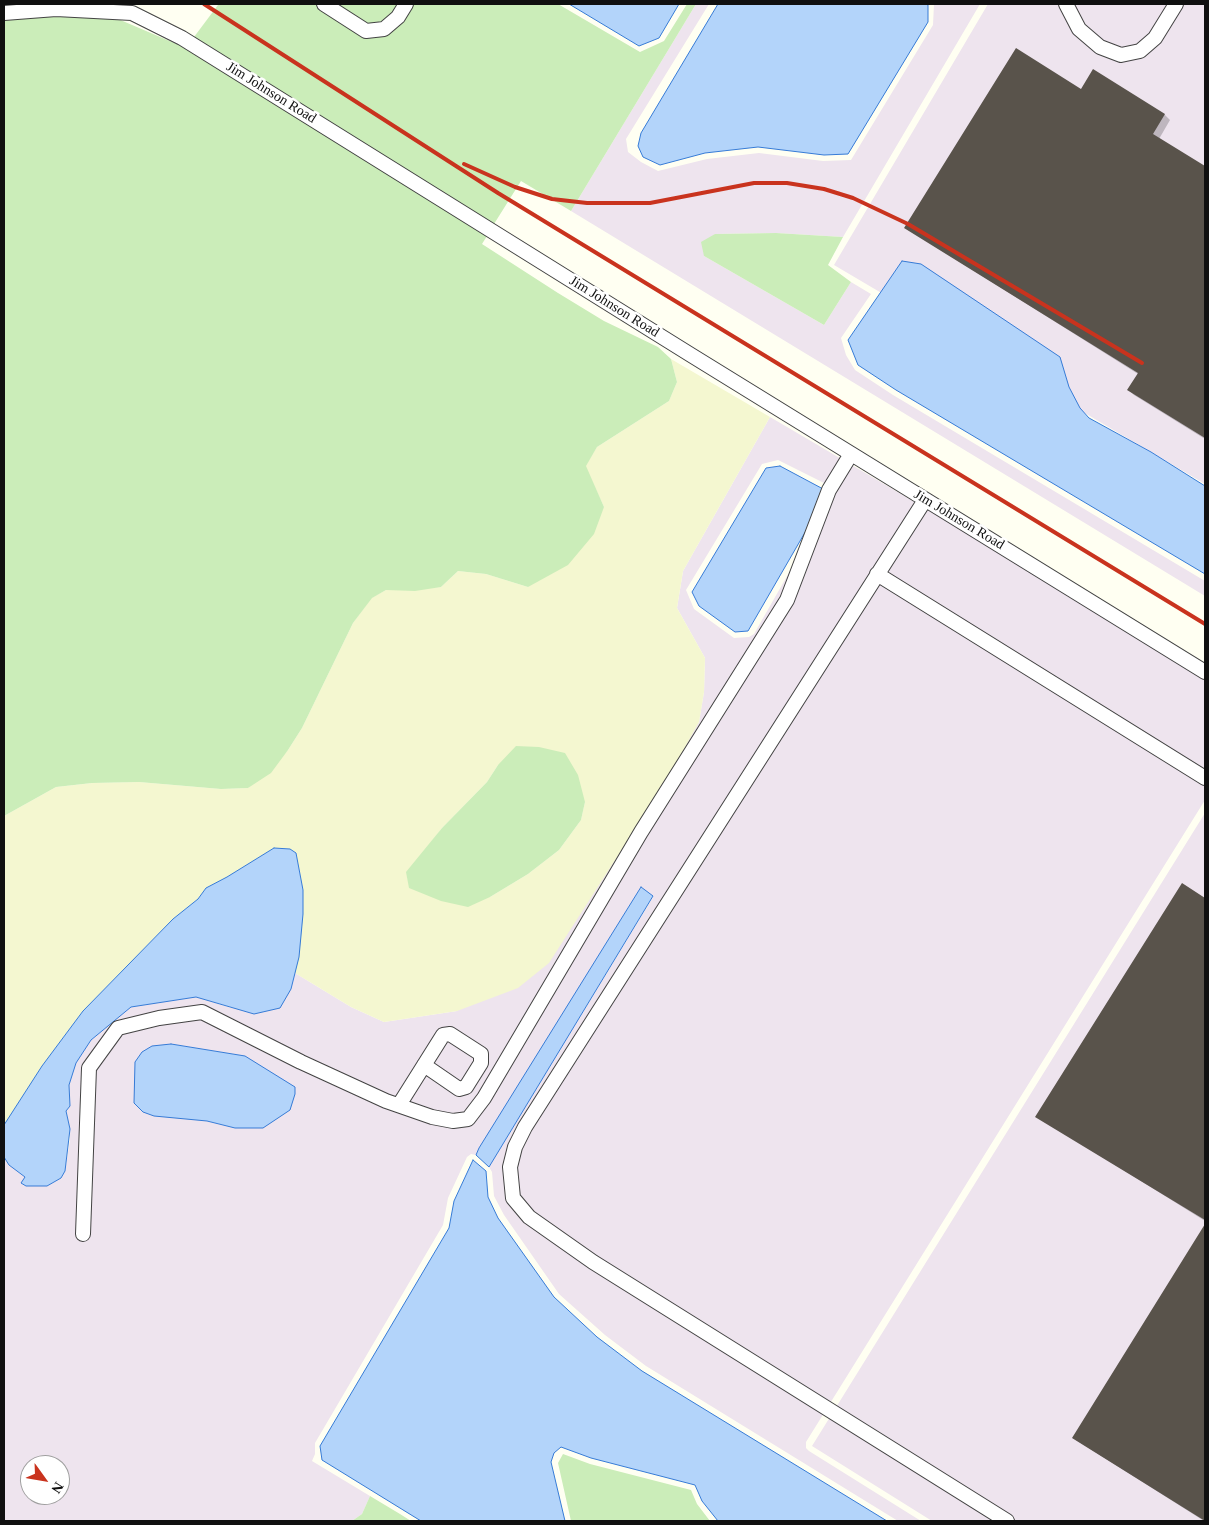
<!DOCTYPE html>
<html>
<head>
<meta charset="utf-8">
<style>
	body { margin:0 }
	#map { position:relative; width:1209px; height:1525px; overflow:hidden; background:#fffff2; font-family:Georgia,serif }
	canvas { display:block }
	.frame { position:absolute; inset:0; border:5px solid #101010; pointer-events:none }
	.north { position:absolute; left:20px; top:1455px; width:50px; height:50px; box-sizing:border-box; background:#fff; border:1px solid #9f9f9f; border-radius:50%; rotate:122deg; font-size:14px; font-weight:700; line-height:20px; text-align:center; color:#101010 }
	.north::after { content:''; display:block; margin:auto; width:18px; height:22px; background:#c9331e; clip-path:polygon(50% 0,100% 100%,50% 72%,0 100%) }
</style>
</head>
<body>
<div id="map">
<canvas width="1209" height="1525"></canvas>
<div class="frame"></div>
<div class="north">N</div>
</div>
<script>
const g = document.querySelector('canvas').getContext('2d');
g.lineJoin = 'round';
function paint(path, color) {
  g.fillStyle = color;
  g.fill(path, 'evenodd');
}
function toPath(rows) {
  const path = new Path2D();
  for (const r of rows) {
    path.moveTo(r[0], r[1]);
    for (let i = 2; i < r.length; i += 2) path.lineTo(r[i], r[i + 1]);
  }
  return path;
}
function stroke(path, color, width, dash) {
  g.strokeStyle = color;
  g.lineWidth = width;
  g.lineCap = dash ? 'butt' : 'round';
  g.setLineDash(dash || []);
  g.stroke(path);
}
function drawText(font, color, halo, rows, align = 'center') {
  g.font = font + ' Georgia,serif';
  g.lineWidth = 5;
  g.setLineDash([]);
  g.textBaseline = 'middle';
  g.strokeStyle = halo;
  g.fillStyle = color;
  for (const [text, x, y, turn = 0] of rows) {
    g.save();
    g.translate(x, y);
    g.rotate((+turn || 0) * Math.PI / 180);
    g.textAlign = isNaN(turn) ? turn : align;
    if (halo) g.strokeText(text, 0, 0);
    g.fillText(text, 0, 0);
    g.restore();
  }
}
paint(toPath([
	[696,4,709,4,626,139,628,152,641,162,658,171,707,159,759,153,823,161,851,160,933,25,934,4,980,4,843,237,776,233,715,234,704,256,824,325,851,282,871,294,841,338,846,355,855,370,893,395,1205,581,1205,596,571,211],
	[988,4,1205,4,1205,484,834,265],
	[770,417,947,521,1205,680,1205,800,806,1442,806,1448,809,1451,921,1521,898,1521,646,1366,605,1335,559,1294,504,1215,494,1196,492,1172,489,1167,653,897,641,887,476,1155,471,1154,467,1157,448,1198,443,1225,315,1443,315,1454,312,1461,370,1496,362,1514,352,1521,4,1521,4,1157,9,1165,25,1177,26,1186,47,1186,61,1178,65,1171,70,1140,70,1129,66,1111,70,1106,69,1085,76,1063,91,1040,131,1007,196,997,232,1008,291,989,295,973,351,1007,384,1022,457,1011,699,722,704,692,705,658,677,608,683,571],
	[778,460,828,485,827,506,754,634,749,637,734,638,694,609,686,590,762,464],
	[171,1044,245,1056,263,1128,235,1128,207,1121],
	[30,1465,60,1465,60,1495,30,1495],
	[1205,813,1205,1521,932,1521,812,1446]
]), '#eee4ee');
paint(toPath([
	[671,359,770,417,683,571,677,608,705,658,704,692,699,722,669,776,549,963,518,988,457,1011,384,1022,351,1007,295,973,303,914,303,890,296,853,290,849,274,848,227,877,206,888,198,899,173,919,83,1011,42,1066,4,1125,4,816,56,787,92,783,139,782,221,789,248,788,288,750,302,728,353,623,371,598,386,590,441,587,458,571,486,574,528,587,604,507,585,466,597,447,669,401,677,382],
	[498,765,585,802,581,820,559,850,528,874,490,897,427,848,442,828,487,782]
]), '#f4f7d0');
paint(toPath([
	[217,4,558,4,640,52,664,41,687,4,696,4,571,211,521,181,494,224,194,37,218,5],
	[57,16,118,19,186,48,487,236,482,244,558,293,604,321,658,347,671,359,677,382,669,401,597,447,586,466,604,507,594,534,568,565,528,587,486,574,458,571,441,587,415,591,386,590,372,598,353,623,302,728,288,750,271,773,248,788,221,789,139,782,92,783,56,787,4,816,4,20],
	[776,233,843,237,828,265,851,282,824,325,704,256,701,242,715,234],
	[516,746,539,747,565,753,578,775,585,802,581,820,559,850,528,874,490,897,468,907,441,901,409,888,406,872,442,828,487,782,498,765],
	[563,1454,590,1464,691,1490,697,1504,710,1521,571,1521,558,1463],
	[370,1496,400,1514,411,1521,352,1521,362,1514]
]), '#cbedb9');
const water = toPath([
	[569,4,679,4,659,38,639,46,569,4],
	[718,4,926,4,928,5,928,22,848,154,824,155,758,147,705,153,660,165,643,157,638,146,641,133,718,4],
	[902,261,921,264,1060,357,1069,387,1080,408,1089,418,1151,452,1205,486,1205,574,896,390,858,365,848,340,902,261],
	[780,466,825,490,822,503,748,631,735,632,699,606,692,592,766,468,780,466],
	[274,848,290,849,296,853,303,890,303,914,299,957,291,989,280,1008,254,1014,196,997,131,1007,91,1040,76,1063,69,1085,70,1106,66,1111,70,1129,65,1171,61,1178,47,1186,26,1186,21,1183,25,1177,9,1165,4,1157,4,1125,42,1066,83,1011,173,919,198,899,206,888,227,877,274,848],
	[641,887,653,896,489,1167,476,1155,479,1148,641,887],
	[171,1044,245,1056,295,1087,295,1094,290,1110,263,1128,235,1128,207,1121,154,1116,143,1112,134,1103,135,1062,142,1052,152,1046,171,1044],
	[473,1160,486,1171,488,1197,498,1218,554,1297,597,1337,642,1371,887,1521,718,1521,702,1501,695,1485,591,1458,561,1447,554,1453,551,1462,565,1521,421,1521,322,1460,320,1446,449,1228,454,1201,473,1160]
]);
paint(water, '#b3d4fa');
stroke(water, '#367bd6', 1);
paint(toPath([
	[1094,71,1165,115,1170,120,1159,139,1205,168,1205,439,1134,395,1129,390,1138,374,906,228,1081,91],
	[1182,885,1205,899,1205,1221,1037,1116],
	[1205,1226,1205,1521,1204,1521,1073,1438]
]), '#0003');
paint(toPath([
	[1016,48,1081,89,1093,69,1165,114,1153,134,1205,166,1205,438,1127,390,1138,373,904,228],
	[1182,883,1205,898,1205,1220,1035,1117],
	[1205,1224,1205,1521,1072,1438]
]), '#59534b');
const minor = toPath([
	[324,4,366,31,384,29,398,17,406,4],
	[1066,4,1079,29,1100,47,1121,55,1140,51,1155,38,1176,4],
	[4,13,56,9,132,13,182,38,691,355,1205,672],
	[925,500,525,1127,515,1147,510,1167,513,1198,529,1217,593,1262,1007,1521],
	[877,574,1205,778],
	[399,1105,443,1035,450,1034,481,1054,481,1063,466,1087,459,1089,424,1065],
	[83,1234,89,1068,118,1028,159,1018,202,1012,301,1062,386,1101,432,1117,453,1121,468,1119,484,1098,641,832,787,600,829,490,851,454]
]);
stroke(minor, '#434343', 16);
stroke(minor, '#fff', 14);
stroke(toPath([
	[204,4,498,193,1205,624],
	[464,164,515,187,552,199,587,203,650,203,754,183,787,183,824,189,853,198,908,224,1142,363]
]), '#c9331e', 4);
drawText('14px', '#101010', '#fff', [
	["Jim Johnson Road",271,93,32],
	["Jim Johnson Road",614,307,32],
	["Jim Johnson Road",959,520,31]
]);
</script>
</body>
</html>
